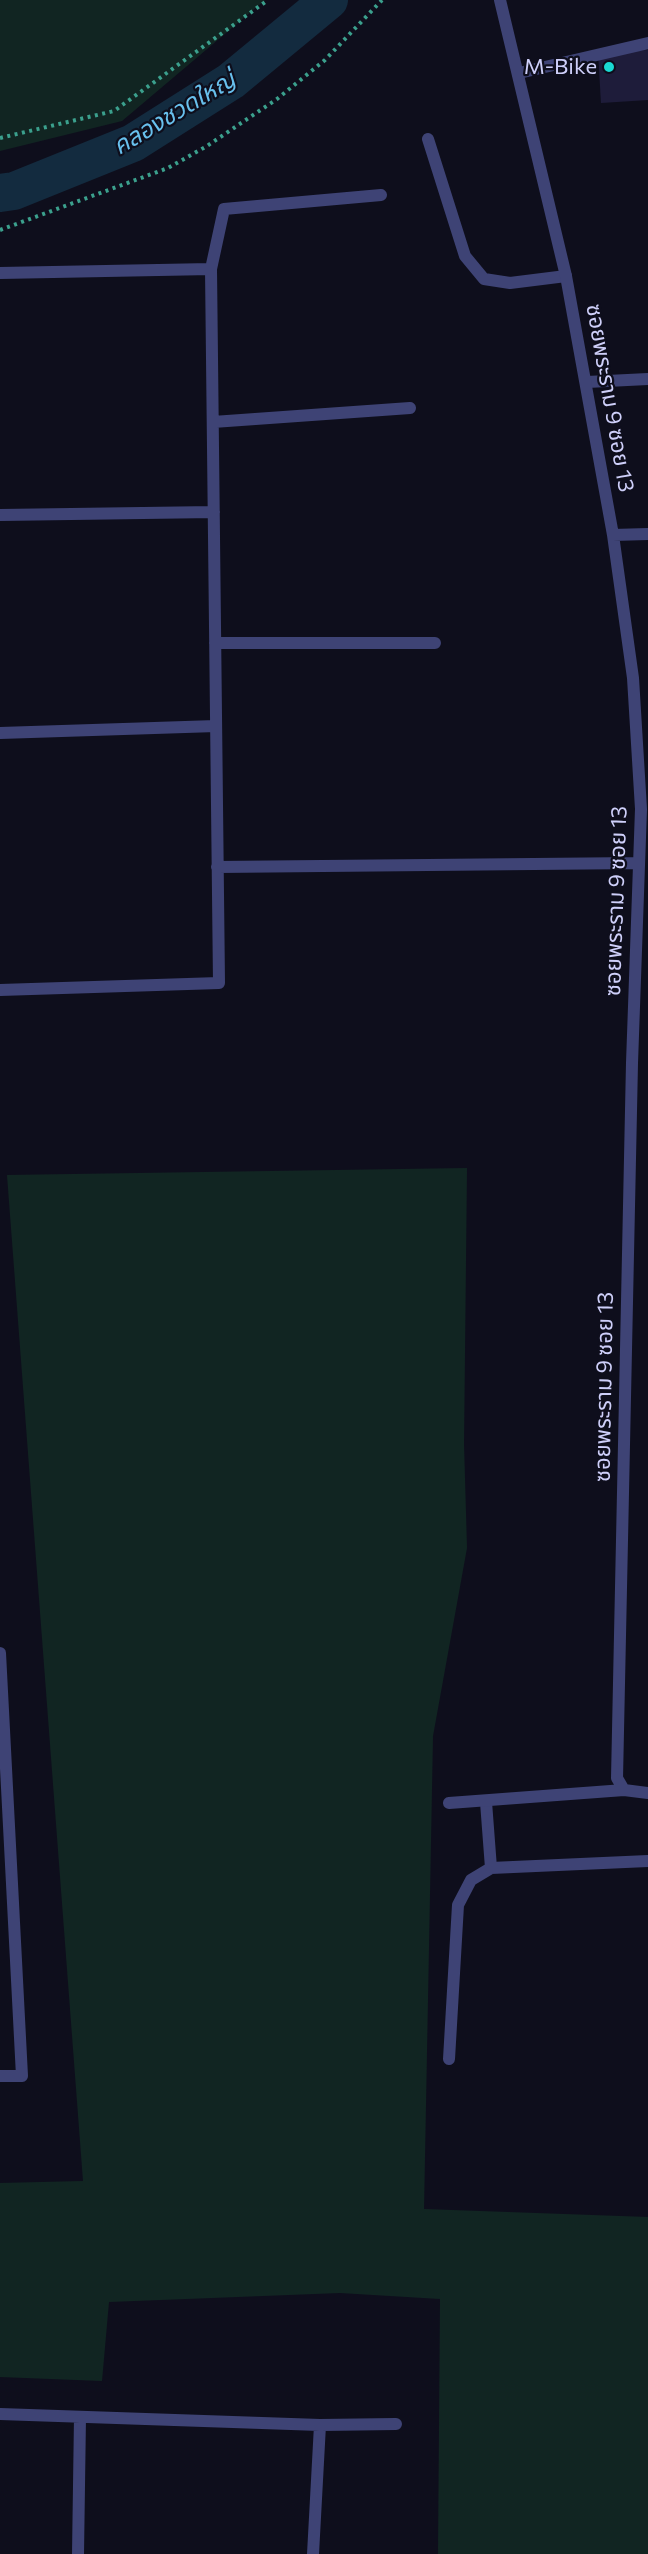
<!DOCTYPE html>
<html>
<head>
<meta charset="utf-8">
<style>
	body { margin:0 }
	canvas { display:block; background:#0e0e1c }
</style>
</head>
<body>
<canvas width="648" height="2554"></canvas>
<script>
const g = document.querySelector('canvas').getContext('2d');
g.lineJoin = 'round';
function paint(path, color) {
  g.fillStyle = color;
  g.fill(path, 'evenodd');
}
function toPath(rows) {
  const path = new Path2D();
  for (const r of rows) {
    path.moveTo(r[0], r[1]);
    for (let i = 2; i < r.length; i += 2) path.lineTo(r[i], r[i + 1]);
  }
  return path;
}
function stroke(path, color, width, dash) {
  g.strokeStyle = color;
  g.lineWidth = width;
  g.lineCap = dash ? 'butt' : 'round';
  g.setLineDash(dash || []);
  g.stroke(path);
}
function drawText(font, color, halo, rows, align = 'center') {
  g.font = font + ' Commissioner,"Noto Sans Thai",sans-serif';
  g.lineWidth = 4.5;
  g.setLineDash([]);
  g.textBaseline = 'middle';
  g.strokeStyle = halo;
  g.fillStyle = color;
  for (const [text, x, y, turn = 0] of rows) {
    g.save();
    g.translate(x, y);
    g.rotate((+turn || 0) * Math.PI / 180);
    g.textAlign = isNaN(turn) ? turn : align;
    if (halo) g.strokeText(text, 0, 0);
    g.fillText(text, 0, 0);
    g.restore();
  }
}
paint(toPath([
	[0,0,265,0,122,121,0,151],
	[467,1168,464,1444,467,1548,433,1736,424,2209,648,2217,648,2554,438,2554,440,2299,340,2293,109,2302,102,2381,0,2377,0,2183,83,2181,7,1175]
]), '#112522');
stroke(toPath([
	[0,193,14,191,133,143,231,81,329,0]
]), '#132b3f', 38);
paint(toPath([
	[648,50,648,100,601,103,598,53]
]), '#1e1c3a');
stroke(toPath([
	[0,138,114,111,268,0],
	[0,230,168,168,207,146,277,99,325,60,382,0]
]), '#3ba08d', 4, [3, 4.5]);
stroke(toPath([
	[519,73,648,43],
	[428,139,465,256,484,279,510,283,566,276],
	[587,382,648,379],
	[486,1802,491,1868],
	[449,2059,458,1905,471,1880,491,1868,648,1861]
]), '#3e4375', 12);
stroke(toPath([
	[500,0,566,276,613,535,633,678,641,809,632,1063,617,1778,624,1790,648,1793],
	[211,269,224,209,381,195],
	[0,273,211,269,219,983,0,990],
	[213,422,410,408],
	[0,515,214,512],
	[613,535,648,534],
	[215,643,435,643],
	[0,733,216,726],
	[217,867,639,863],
	[0,1653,22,2076,0,2076],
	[449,1803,624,1790],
	[0,2414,320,2425],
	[78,2554,80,2417],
	[313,2554,320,2425,396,2424]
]), '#3e4375', 12);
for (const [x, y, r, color] of [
	[609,67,6,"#1ad9d3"]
]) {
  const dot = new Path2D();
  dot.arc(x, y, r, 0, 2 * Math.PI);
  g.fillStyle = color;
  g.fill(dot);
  stroke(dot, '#0e0e1c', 2);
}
drawText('22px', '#cecff9', '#0e0e1c', [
	["M-Bike",597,67]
], 'right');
drawText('22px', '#cecff9', '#0e0e1c', [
	["ซอยพระราม 9 ซอย 13",610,398,80],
	["ซอยพระราม 9 ซอย 13",616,901,-88],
	["ซอยพระราม 9 ซอย 13",604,1387,-89]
]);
drawText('italic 24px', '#68c0ed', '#0e0e1c', [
	["คลองชวดใหญ่",174,113,-31]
]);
</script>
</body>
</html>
